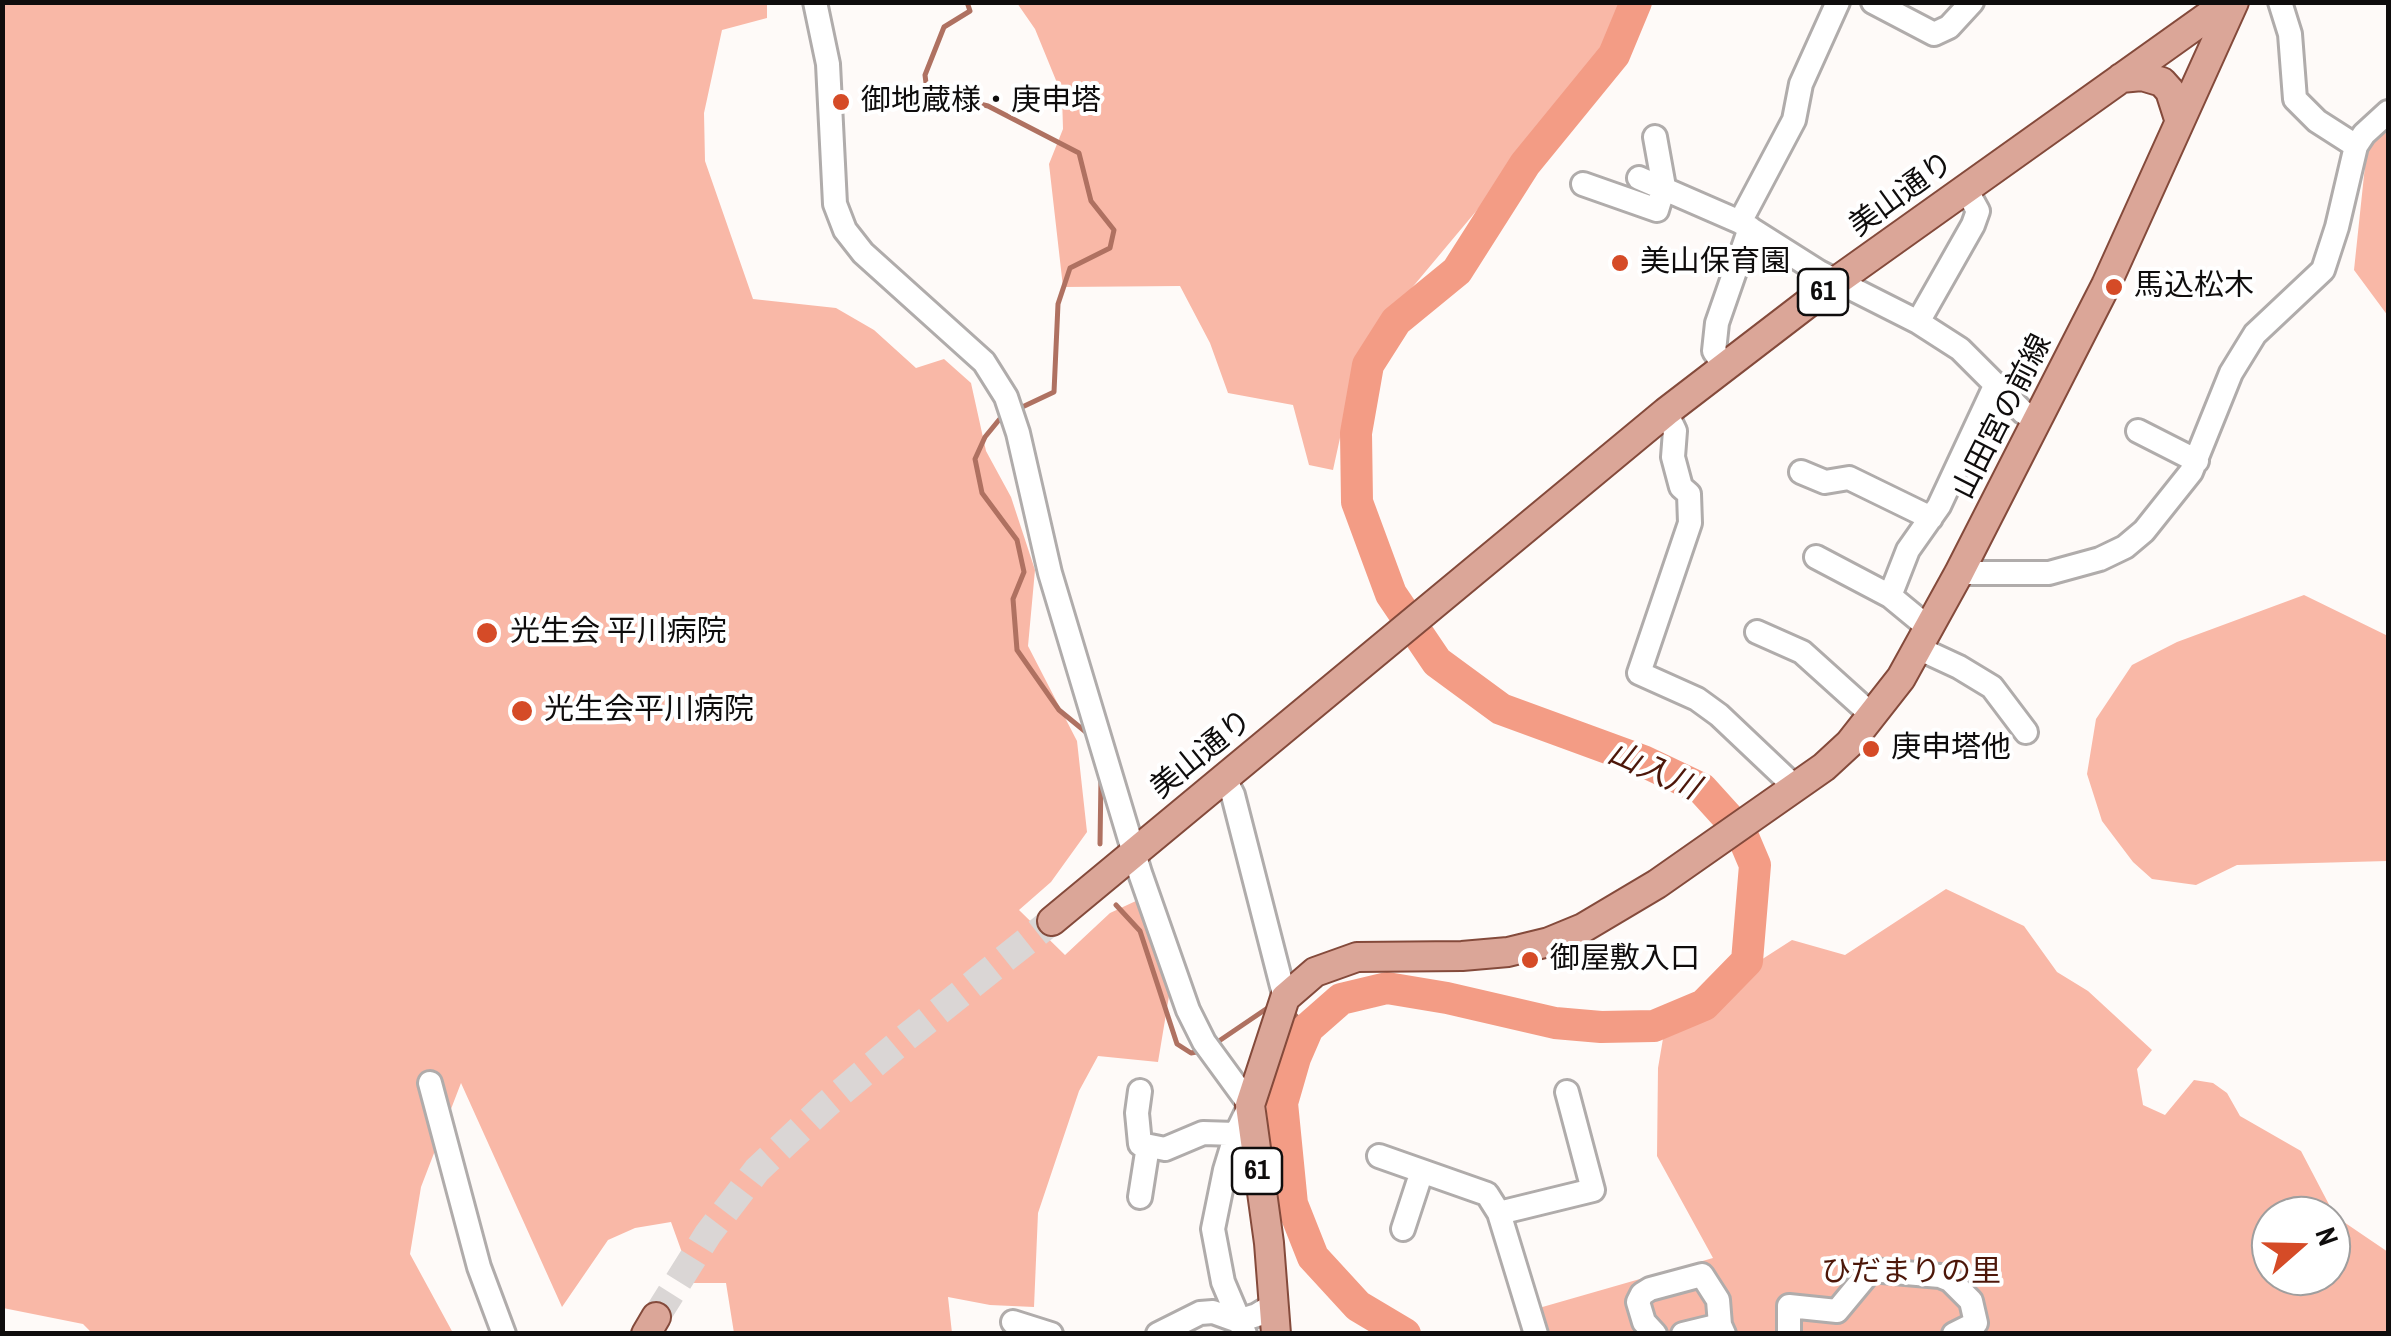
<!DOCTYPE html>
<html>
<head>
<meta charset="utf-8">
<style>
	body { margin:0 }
	#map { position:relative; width:2391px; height:1336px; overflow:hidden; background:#fefaf8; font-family:"Archivo Narrow",sans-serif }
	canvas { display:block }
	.frame { position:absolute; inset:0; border:5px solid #0f0d0d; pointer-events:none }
	.north { position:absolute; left:2251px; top:1196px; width:100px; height:100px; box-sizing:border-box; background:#fff; border:2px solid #9f9e9e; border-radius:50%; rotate:70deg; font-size:28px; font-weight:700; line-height:40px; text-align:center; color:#0f0d0d }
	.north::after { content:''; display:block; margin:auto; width:35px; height:45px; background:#d54b27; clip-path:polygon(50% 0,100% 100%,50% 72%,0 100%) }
</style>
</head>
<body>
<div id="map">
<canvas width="2391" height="1336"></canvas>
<div class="frame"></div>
<div class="north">N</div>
</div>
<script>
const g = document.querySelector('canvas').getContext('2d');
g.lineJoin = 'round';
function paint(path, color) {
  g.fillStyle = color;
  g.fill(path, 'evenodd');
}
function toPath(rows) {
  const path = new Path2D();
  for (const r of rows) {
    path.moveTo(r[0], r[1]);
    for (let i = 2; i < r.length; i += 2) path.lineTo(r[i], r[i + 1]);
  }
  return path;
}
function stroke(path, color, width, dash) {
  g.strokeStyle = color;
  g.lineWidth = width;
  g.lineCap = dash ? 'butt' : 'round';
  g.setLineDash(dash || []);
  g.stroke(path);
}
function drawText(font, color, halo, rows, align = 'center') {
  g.font = font + ' "Archivo Narrow","Noto Sans JP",sans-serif';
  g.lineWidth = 8;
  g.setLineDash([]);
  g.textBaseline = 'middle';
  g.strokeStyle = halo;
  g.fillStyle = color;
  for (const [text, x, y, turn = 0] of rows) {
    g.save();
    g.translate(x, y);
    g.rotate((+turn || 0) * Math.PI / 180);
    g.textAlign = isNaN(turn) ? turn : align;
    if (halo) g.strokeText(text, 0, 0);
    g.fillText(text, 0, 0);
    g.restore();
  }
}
paint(toPath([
	[2,3,767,3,767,18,722,30,704,113,705,161,753,299,836,308,874,330,916,368,944,359,971,383,986,451,1011,497,1035,570,1028,646,1077,741,1087,832,1051,882,1019,910,1065,955,1110,913,1138,900,1171,984,1158,1062,1098,1056,1079,1091,1038,1213,1034,1307,990,1305,948,1297,952,1333,734,1333,726,1283,693,1283,671,1222,635,1228,608,1240,562,1307,461,1083,421,1187,410,1254,453,1333,92,1333,83,1324,3,1308],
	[1017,3,1626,3,1596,68,1359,351,1333,470,1309,465,1293,405,1228,393,1210,343,1180,286,1063,287,1049,164,1063,129,1062,95,1035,29],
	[2388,131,2388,316,2354,270,2367,147],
	[2304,595,2388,636,2388,861,2237,865,2196,885,2152,879,2133,862,2102,821,2087,774,2096,719,2132,665,2177,642],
	[1946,889,2024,926,2057,972,2088,991,2152,1050,2137,1069,2143,1105,2165,1115,2194,1080,2213,1083,2227,1093,2240,1116,2301,1151,2335,1216,2388,1252,2388,1333,1540,1334,1532,1310,1713,1258,1657,1156,1658,1068,1666,1021,1792,940,1845,955],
	[2271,1216,2331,1216,2331,1276,2271,1276]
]), '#f9b8a7');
stroke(toPath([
	[967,2,970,11,944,27,925,75,927,91,988,106,1079,153,1091,201,1114,230,1110,248,1070,268,1058,304,1054,392,1018,409],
	[1003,415,985,437,975,459,982,493,1017,540,1024,572,1013,599,1017,650,1059,710,1087,733],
	[1100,844,1101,777],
	[1116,905,1140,931,1177,1044,1191,1053,1202,1051],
	[1292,1012,1308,1028],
	[1216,1043,1272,1005]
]), '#af7161', 5);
stroke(toPath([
	[1405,1334,1358,1306,1313,1257,1292,1204,1282,1103,1295,1058,1308,1028,1341,999,1387,988,1447,998,1555,1023,1601,1027,1654,1026,1704,1005,1747,961,1755,865,1741,832,1702,789,1643,761,1501,709,1437,662,1391,594,1357,502,1356,433,1368,365,1396,321,1457,271,1525,164,1614,55,1636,2]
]), '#f39c85', 32);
stroke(toPath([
	[656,1317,708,1234,757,1170,827,1104,909,1035,1052,921]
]), '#dad6d5', 28, [28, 14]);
const minor = toPath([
	[815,2,828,64,835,204,845,230,863,253,984,362,1006,397,1018,433,1050,573,1140,873,1188,1010,1204,1042,1250,1105,1236,1134,1225,1170,1213,1229,1223,1282,1245,1334],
	[1873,2,1934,34,1949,27,1972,2],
	[2280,2,2290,34,2295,99,2317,121,2356,146],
	[1639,178,1740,222,1819,272,1918,322,1960,349,2023,412,2038,421],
	[1583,184,1657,210,1664,187,1655,137],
	[1740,222,1794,120,1801,84,1838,2],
	[1918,322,1973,225,1978,211,1966,189],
	[1725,367,1714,351,1717,323,1750,228],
	[1666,412,1675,431,1673,457,1681,487,1689,494,1690,523,1639,673,1697,699,1719,715,1795,787],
	[2138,431,2197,461],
	[1801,472,1825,482,1849,478,1931,518],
	[1816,557,1890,596,1930,629],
	[1959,573,2049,573,2100,559,2125,547,2144,531,2191,472,2231,373,2255,334,2323,270,2337,227,2356,146,2364,134,2388,112],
	[1890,596,1908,550,1939,506,1996,384],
	[1757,632,1802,652,1873,716],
	[1918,648,1959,667,1992,687,2026,732],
	[1225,779,1233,795,1285,998],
	[430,1083,479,1267,504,1334],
	[1140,1091,1137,1113,1140,1144,1165,1149,1203,1133,1236,1134],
	[1379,1156,1487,1194,1499,1213,1536,1334],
	[1140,1197,1148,1146],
	[1499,1213,1593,1190,1567,1092],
	[1403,1229,1422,1171],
	[1013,1322,1051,1334],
	[1158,1334,1200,1313,1213,1312,1238,1321,1257,1315,1275,1304],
	[1655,1334,1644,1322,1638,1302,1642,1294,1650,1289,1702,1275,1718,1300,1720,1325,1724,1334],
	[1683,1334,1720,1325],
	[1789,1334,1789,1306,1837,1311,1871,1270,1940,1276,1950,1280,1971,1301,1976,1323,1954,1334]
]);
const major = toPath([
	[2121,78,2142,76,2162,82,2170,91,2179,119],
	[1052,921,1666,412,1838,280,2228,2],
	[646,1334,656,1317],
	[1276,1334,1269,1243,1250,1105,1285,998,1315,972,1357,957,1462,956,1508,952,1549,942,1583,928,1657,884,1824,767,1850,743,1901,678,1959,573,2106,285,2234,2]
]);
stroke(minor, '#b0acab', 28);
stroke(major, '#844a3b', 32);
stroke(minor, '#fff', 22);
stroke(major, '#dba698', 28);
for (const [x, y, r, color] of [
	[841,102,10,"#d54b27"],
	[1620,263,10,"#d54b27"],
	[2114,287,10,"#d54b27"],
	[487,633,12,"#d54b27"],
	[522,711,12,"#d54b27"],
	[1871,749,10,"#d54b27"],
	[1530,960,10,"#d54b27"]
]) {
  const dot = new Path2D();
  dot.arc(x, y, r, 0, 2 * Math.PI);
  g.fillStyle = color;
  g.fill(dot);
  stroke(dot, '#fff', 4);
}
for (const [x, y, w] of [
	[1823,292,50],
	[1257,1171,50]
]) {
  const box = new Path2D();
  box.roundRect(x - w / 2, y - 23, w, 46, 8);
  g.fillStyle = '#fff';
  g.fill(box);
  stroke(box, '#0f0d0d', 2.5);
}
drawText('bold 28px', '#0f0d0d', null, [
	["61",1823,292],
	["61",1257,1171]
]);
drawText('30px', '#0f0d0d', '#fff', [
	["御地蔵様・庚申塔",861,102],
	["美山保育園",1640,263],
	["馬込松木",2134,287],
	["光生会 平川病院",510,633],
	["光生会平川病院",544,711],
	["庚申塔他",1891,749],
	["御屋敷入口",1550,960]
], 'left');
drawText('30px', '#0f0d0d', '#fff', [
	["美山通り",1902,195,-36],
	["山田宮の前線",2003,417,-63],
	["美山通り",1202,755,-39]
]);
drawText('30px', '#4d1709', '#fff', [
	["ひだまりの里",1911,1273]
]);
drawText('italic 32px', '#4d170a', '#fff', [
	["山入川",1653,772,24]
]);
</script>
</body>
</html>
